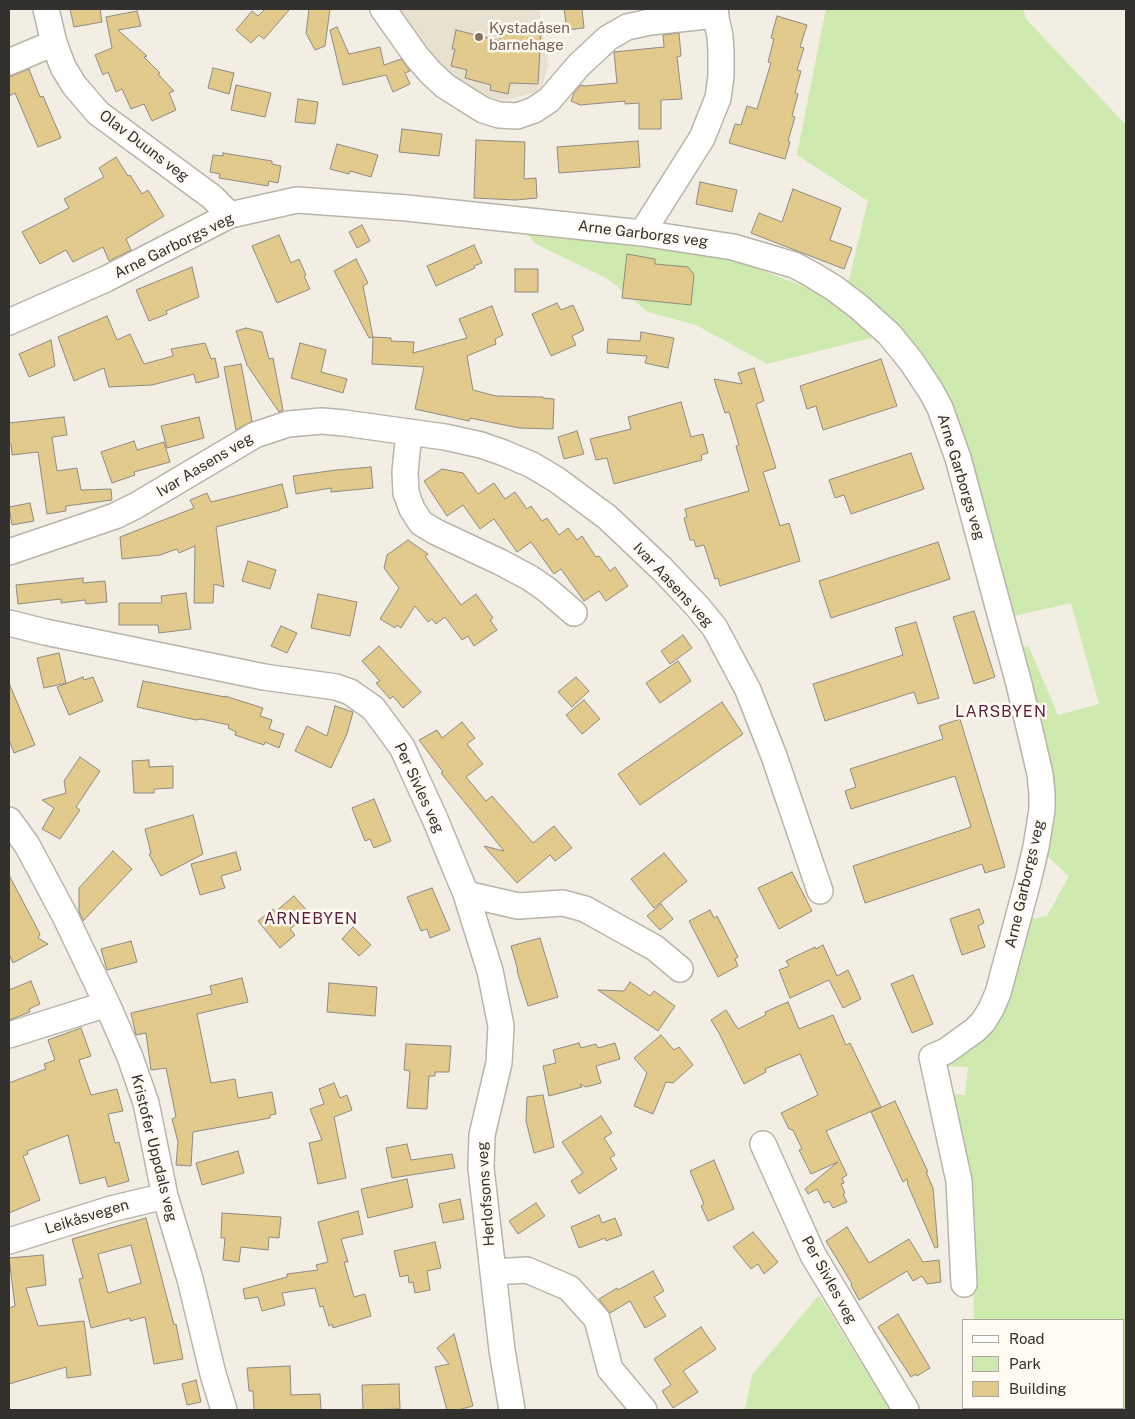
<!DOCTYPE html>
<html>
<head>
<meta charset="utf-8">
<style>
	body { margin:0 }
	#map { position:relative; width:1135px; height:1419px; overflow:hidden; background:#f2eee3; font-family:"Public Sans",sans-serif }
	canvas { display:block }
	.frame { position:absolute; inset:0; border:10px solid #33312d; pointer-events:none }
	.legend { position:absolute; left:962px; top:1319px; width:162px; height:90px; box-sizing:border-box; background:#fffbf3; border:1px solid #adaaa4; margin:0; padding:6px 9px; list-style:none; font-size:15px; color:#33312d }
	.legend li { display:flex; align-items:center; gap:10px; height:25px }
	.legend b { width:25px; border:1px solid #adaaa4 }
</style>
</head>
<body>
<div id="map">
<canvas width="1135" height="1419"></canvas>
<div class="frame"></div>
<ul class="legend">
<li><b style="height:6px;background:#fff"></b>Road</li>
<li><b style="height:14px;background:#ceeaaf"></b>Park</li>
<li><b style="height:14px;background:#e2c98c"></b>Building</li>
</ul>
</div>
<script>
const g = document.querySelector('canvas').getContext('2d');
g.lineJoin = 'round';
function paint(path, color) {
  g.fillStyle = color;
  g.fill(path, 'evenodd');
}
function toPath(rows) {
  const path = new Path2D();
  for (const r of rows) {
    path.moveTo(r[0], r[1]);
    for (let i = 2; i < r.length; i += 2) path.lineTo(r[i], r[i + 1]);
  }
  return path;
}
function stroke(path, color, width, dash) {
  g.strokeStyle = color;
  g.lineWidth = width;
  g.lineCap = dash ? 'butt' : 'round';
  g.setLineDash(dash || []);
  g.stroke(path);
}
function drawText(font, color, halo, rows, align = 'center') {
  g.font = font + ' "Public Sans",sans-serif';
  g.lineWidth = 5;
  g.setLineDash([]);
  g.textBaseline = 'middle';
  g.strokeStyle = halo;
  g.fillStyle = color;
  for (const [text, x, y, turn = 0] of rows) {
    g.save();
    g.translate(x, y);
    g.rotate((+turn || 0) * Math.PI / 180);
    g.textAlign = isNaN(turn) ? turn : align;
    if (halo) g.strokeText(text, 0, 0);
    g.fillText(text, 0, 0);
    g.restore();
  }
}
paint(toPath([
	[395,9,539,9,548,65,541,91,505,100,472,95,435,65]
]), '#e8e1cf');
paint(toPath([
	[826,9,1023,9,1026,19,1126,125,1126,1410,978,1410,978,1408,1124,1408,1124,1320,974,1320,973,1253,946,1094,965,1095,968,1067,940,1066,995,1021,1027,920,1047,916,1069,876,1045,854,1053,780,1020,650,1028,645,1058,715,1099,704,1071,603,1014,616,984,524,899,331,767,364,696,325,648,312,608,279,536,244,520,226,717,253,823,294,848,283,868,201,797,155],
	[819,1295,890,1410,745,1410,752,1375]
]), '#ceeaaf');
const building = toPath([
	[70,9,100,9,102,22,74,27,70,9],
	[265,9,290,9,264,39,259,35,251,43,236,30,252,11,258,16,265,9],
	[309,9,330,9,325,46,315,50,306,33,309,9],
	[564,9,582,9,584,28,567,30,564,9],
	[137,11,141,26,118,30,147,56,144,57,160,73,158,74,174,91,169,93,176,110,152,121,144,104,131,109,122,89,116,92,108,72,103,75,95,55,112,48,106,17,137,11],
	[777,16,807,25,800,47,804,48,797,70,801,71,795,93,798,94,792,116,795,117,788,141,790,142,785,159,729,143,735,124,741,125,747,106,757,109,771,63,768,62,774,39,771,38,777,16],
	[337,27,349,54,380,47,384,65,401,59,410,71,405,73,410,84,393,92,386,75,343,85,330,30,337,27],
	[456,30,500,41,500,30,541,32,538,84,510,83,508,94,490,90,491,85,465,78,467,70,451,66,455,49,452,49,456,30],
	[679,33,681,56,677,57,682,99,661,100,661,129,639,129,639,103,625,104,625,101,580,105,571,101,574,93,581,85,584,86,617,83,614,52,664,47,663,35,679,33],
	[213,68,234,73,229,94,208,88,213,68],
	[29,69,40,97,43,96,61,138,38,147,15,93,9,96,9,77,29,69],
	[236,85,271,93,265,117,231,110,236,85],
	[298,99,318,102,315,124,295,122,298,99],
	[402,129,442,134,439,156,399,152,402,129],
	[476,140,525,142,524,179,536,178,537,198,516,200,474,198,476,140],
	[638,141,640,167,559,173,557,147,638,141],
	[337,144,378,155,371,177,350,171,349,174,330,169,337,144],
	[223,153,272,161,272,164,281,166,278,183,269,181,268,186,219,178,220,174,210,172,213,155,223,156,223,153],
	[116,157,128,176,130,175,142,194,148,190,164,216,126,239,131,250,109,261,103,247,73,262,66,250,40,264,22,232,69,208,64,199,104,177,99,168,116,157],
	[700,182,737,190,732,212,696,204,700,182],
	[793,189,841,208,830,240,852,248,844,269,751,233,759,213,782,222,793,189],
	[362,225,370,241,357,248,349,232,362,225],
	[279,235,291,263,299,259,306,275,304,276,310,289,277,303,252,246,279,235],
	[474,245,482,263,474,266,475,268,436,286,427,266,474,245],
	[627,254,655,259,655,264,688,267,694,275,691,305,622,298,627,254],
	[356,259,368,283,363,286,373,337,369,338,334,271,356,259],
	[192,267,199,297,166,311,167,314,149,321,136,290,192,267],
	[515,269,538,269,538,292,515,292,515,269],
	[557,303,561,310,573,305,584,330,572,336,576,345,551,356,532,314,557,303],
	[492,306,503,335,495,339,496,344,467,356,473,390,496,396,543,397,543,398,554,399,553,429,519,428,470,418,469,421,415,409,424,367,372,364,373,337,391,338,391,341,414,342,413,353,467,338,459,319,492,306],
	[107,316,117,340,130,334,144,364,173,356,171,349,205,343,211,359,215,358,219,377,196,383,194,374,152,385,109,387,104,368,74,381,58,337,107,316],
	[246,328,262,332,269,359,273,358,283,410,279,412,247,365,236,331,246,328],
	[641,332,674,338,668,368,645,363,647,356,607,353,608,339,640,341,641,332],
	[51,340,55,366,29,377,19,354,51,340],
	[300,343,326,350,321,372,347,379,343,393,291,378,300,343],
	[881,359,897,406,823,430,816,406,807,409,800,386,881,359],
	[241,364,252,421,236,430,224,367,241,364],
	[754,368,764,401,756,404,776,468,763,472,780,526,789,523,800,561,720,586,718,578,715,579,704,545,696,547,694,540,690,540,684,518,687,517,685,509,749,491,736,446,739,445,729,412,725,413,714,379,742,384,738,373,754,368],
	[681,402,691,437,703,434,708,453,701,455,702,460,614,484,607,458,596,460,590,439,631,429,628,417,681,402],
	[64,417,67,435,52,437,57,471,77,468,81,490,111,489,112,500,66,506,66,511,47,514,38,452,12,455,11,444,9,444,9,423,64,417],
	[199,417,204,438,167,448,161,426,199,417],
	[577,431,584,454,564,459,558,437,577,431],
	[134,441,137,450,164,442,170,462,134,472,135,475,112,483,101,452,134,441],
	[911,453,924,489,851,514,844,495,835,498,829,480,911,453],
	[371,467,373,488,331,492,331,488,296,494,293,476,336,470,371,467],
	[442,469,463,473,478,494,494,483,505,499,515,492,527,509,531,506,542,521,547,518,559,535,568,528,577,540,582,536,596,557,599,556,610,571,615,567,628,586,606,601,599,591,584,601,561,569,554,574,531,542,517,552,494,519,480,529,463,505,447,516,424,481,442,469],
	[282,484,288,507,280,509,280,510,216,527,224,587,214,584,213,603,194,603,195,546,179,553,177,549,160,555,122,559,120,537,194,508,190,500,207,493,211,502,282,484],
	[30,503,34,521,12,525,9,507,30,503],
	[408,540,428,554,425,556,461,605,476,594,493,618,490,620,497,630,474,646,468,636,462,640,445,617,436,624,432,619,428,622,415,606,401,628,397,625,395,628,380,619,399,588,384,568,387,555,408,540],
	[938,542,950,579,831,618,819,581,938,542],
	[248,561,276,570,270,589,242,581,248,561],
	[83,578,83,583,105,581,107,602,86,604,85,600,61,603,61,599,18,604,16,585,83,578],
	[186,593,191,629,159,633,158,625,119,625,119,603,162,603,161,596,186,593],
	[318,594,357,602,350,636,311,628,318,594],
	[974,611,995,677,974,684,953,617,974,611],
	[916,622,939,698,918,704,914,692,825,721,813,684,903,655,895,628,916,622],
	[281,626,297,633,287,653,271,646,281,626],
	[683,635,692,648,670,664,661,651,683,635],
	[379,646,421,692,403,708,393,696,390,699,376,683,380,681,362,661,379,646],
	[59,653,66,683,44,688,37,658,59,653],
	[678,661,691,681,660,703,646,683,678,661],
	[83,677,84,680,93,677,103,701,69,715,57,687,83,677],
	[576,677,589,691,572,707,558,692,576,677],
	[143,681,225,697,225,696,263,708,260,716,272,720,269,729,284,734,279,748,265,742,264,745,235,735,236,732,228,728,229,725,201,719,196,720,137,707,143,681],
	[9,683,35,745,14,753,9,740,9,683],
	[584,700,600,719,582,734,566,715,584,700],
	[722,702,743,734,640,805,618,774,722,702],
	[335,706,353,712,347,734,331,768,295,751,307,726,327,736,335,706],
	[960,719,1005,867,985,873,982,864,865,903,853,866,971,827,955,776,851,809,845,791,856,787,850,769,943,739,939,726,960,719],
	[462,722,475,738,467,744,483,764,466,777,486,801,492,796,533,843,554,826,572,848,555,861,550,855,517,883,484,846,504,851,441,773,443,772,419,740,437,730,442,738,462,722],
	[80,757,100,771,76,807,80,810,60,839,42,829,54,808,42,800,66,793,64,781,80,757],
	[149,760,149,767,173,766,173,788,154,789,154,793,134,793,132,761,149,760],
	[374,799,391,841,374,848,370,839,365,841,352,808,374,799],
	[193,815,203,854,161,876,149,854,151,853,145,829,193,815],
	[113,851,132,869,83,921,79,911,79,888,113,851],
	[236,852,241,870,221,876,225,888,200,895,191,864,236,852],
	[664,853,687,881,654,908,631,879,664,853],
	[792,872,812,911,779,929,758,888,792,872],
	[9,875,40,934,38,938,48,944,13,963,9,954,9,875],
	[432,888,450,930,430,938,427,929,421,931,407,897,432,888],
	[294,896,309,913,290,929,295,935,280,948,258,921,273,909,275,912,294,896],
	[661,904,673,919,660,930,647,916,661,904],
	[979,909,984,923,978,926,985,947,962,955,950,919,979,909],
	[710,910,714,918,717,916,738,957,735,959,738,966,718,977,689,921,710,910],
	[353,927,371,945,359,956,342,939,353,927],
	[540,938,558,997,528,1006,517,971,518,971,511,946,540,938],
	[131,941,137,962,107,970,101,949,131,941],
	[823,945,837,976,848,970,861,999,843,1008,829,980,790,998,779,970,789,966,786,961,815,947,816,949,823,945],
	[913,975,933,1024,912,1033,891,984,913,975],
	[242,978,248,1002,197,1014,211,1083,235,1079,238,1098,272,1092,276,1114,270,1115,270,1118,193,1132,191,1166,176,1165,178,1142,172,1119,176,1117,166,1068,151,1070,146,1033,136,1035,131,1013,212,994,210,986,242,978],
	[31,981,40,1004,29,1009,30,1012,9,1020,9,990,31,981],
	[630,982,650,996,654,991,675,1006,658,1031,598,990,624,991,630,982],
	[329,983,377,987,375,1016,327,1012,329,983],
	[788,1002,799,1029,833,1015,846,1045,850,1043,881,1107,826,1131,847,1175,842,1178,844,1183,841,1184,845,1193,843,1194,847,1202,833,1208,829,1201,824,1203,817,1189,808,1194,805,1189,838,1162,811,1174,799,1150,802,1149,793,1130,789,1129,781,1113,818,1095,800,1054,765,1069,766,1072,744,1084,719,1033,711,1020,726,1010,738,1029,766,1015,765,1012,788,1002],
	[81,1028,91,1056,79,1060,91,1095,117,1089,123,1111,108,1114,115,1143,119,1142,129,1181,108,1187,105,1177,80,1184,68,1135,27,1151,28,1154,23,1156,40,1200,9,1213,9,1083,46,1069,44,1064,55,1060,48,1040,81,1028],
	[661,1035,674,1050,679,1047,693,1065,673,1083,666,1082,653,1114,634,1106,647,1073,634,1058,661,1035],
	[579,1043,581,1048,596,1044,598,1048,615,1043,620,1059,596,1066,601,1083,586,1087,580,1084,582,1087,549,1096,543,1066,556,1063,553,1050,579,1043],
	[406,1044,451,1046,449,1072,435,1072,435,1076,429,1076,427,1109,407,1108,410,1071,404,1070,406,1044],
	[334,1083,340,1098,347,1095,352,1110,334,1117,346,1178,318,1184,309,1143,322,1140,310,1109,324,1104,319,1089,334,1083],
	[543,1095,554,1147,534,1153,526,1121,527,1097,543,1095],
	[895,1101,928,1172,926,1172,933,1188,938,1247,935,1248,908,1185,907,1179,903,1182,871,1112,895,1101],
	[601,1116,612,1133,604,1138,615,1155,610,1158,617,1169,579,1194,571,1181,583,1173,562,1142,601,1116],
	[407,1144,411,1160,452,1154,455,1168,392,1178,386,1148,407,1144],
	[238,1151,244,1173,202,1185,196,1163,238,1151],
	[714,1160,734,1209,708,1221,701,1206,704,1204,690,1171,714,1160],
	[407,1179,413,1207,368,1218,361,1189,407,1179],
	[460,1199,464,1219,443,1223,439,1204,460,1199],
	[536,1203,545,1216,518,1234,509,1221,536,1203],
	[358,1211,363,1234,341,1239,348,1262,344,1262,354,1297,365,1294,371,1316,333,1328,332,1324,329,1326,323,1306,320,1307,315,1288,282,1293,285,1305,262,1311,258,1297,245,1299,243,1289,287,1277,287,1274,318,1270,316,1265,328,1262,318,1222,358,1211],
	[222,1213,281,1217,279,1238,269,1237,268,1250,241,1247,239,1262,223,1260,225,1238,221,1238,222,1213],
	[599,1215,602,1223,615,1218,622,1235,606,1241,605,1238,579,1248,571,1227,599,1215],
	[146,1218,174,1325,176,1324,183,1359,154,1364,145,1317,130,1321,130,1318,91,1328,79,1279,83,1278,72,1239,146,1218],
	[131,1245,141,1283,108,1293,98,1254,131,1245],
	[847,1227,869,1263,909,1239,923,1262,939,1260,941,1282,927,1284,922,1276,913,1281,907,1271,859,1300,851,1285,852,1284,826,1241,847,1227],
	[753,1232,778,1262,764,1274,758,1264,751,1269,733,1247,753,1232],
	[435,1242,441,1268,427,1271,430,1290,415,1293,413,1282,409,1283,408,1275,400,1277,394,1251,435,1242],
	[43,1255,46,1285,26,1288,38,1326,84,1321,91,1375,67,1378,66,1367,9,1384,9,1308,15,1306,9,1258,43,1255],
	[653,1271,664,1291,654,1297,666,1316,645,1328,630,1301,610,1313,599,1299,617,1288,618,1290,653,1271],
	[898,1314,930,1368,917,1376,916,1374,911,1377,878,1327,898,1314],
	[701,1327,716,1349,683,1371,698,1392,673,1408,662,1391,671,1385,654,1359,701,1327],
	[454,1334,473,1406,458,1410,447,1410,435,1367,449,1364,437,1348,454,1334],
	[290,1366,291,1395,320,1394,321,1410,254,1410,253,1391,249,1391,247,1368,290,1366],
	[196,1380,201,1402,187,1405,182,1384,196,1380],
	[399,1384,400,1409,363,1410,362,1385,399,1384]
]);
paint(building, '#e2c98c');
stroke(building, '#8f8b81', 1);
const minor = toPath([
	[46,9,54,43,63,67,74,85,98,113,212,197,230,215],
	[383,9,417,57,431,73,445,86,483,110,499,115,517,116,534,110,549,100,579,65,608,38,627,27,650,22,716,15],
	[9,62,54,43],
	[642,233,702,138,718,98,721,76,721,52,720,36,714,9],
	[9,322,106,279,230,215,297,200,407,208,642,233,733,247,794,265,811,274,834,288,859,307,889,334,911,361,931,391,940,408,958,458,1019,684,1040,774,1042,793,1042,810,1036,847,1028,881,998,993,991,1009,983,1022,975,1030,946,1051,932,1057,959,1181,964,1284],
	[409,432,405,472,406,493,412,509,421,523,436,532,500,562,530,578,546,589,574,613],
	[9,552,115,516,137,505,255,435,288,424,322,421,344,423,445,437,481,445,504,453,532,465,557,480,607,517,662,569,697,606,715,628,748,690,774,756,820,891],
	[9,623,45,632,264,677,336,687,350,692,373,708,402,747,435,819,466,894,518,906,563,903,585,909,655,948,680,969],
	[9,820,27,845,65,916,107,1004,130,1057,146,1103,165,1196,190,1279,213,1374,224,1410],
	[466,894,490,971,501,1026,499,1063,482,1135,481,1168,502,1350,512,1410],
	[9,1035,107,1004],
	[763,1144,813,1255,906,1410],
	[9,1241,111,1209,165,1196],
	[493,1272,527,1270,569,1288,597,1319,610,1369,644,1410]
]);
stroke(minor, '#b9b4aa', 28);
stroke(minor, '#fff', 25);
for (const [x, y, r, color] of [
	[479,37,5,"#8d6e63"]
]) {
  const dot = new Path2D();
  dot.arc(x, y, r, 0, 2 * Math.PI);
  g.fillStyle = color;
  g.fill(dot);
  stroke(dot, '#fffbf3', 2);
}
drawText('15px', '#785e54', '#fffbf3', [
	["Kystadåsen",489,28],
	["barnehage",489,45]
], 'left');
drawText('15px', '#33312d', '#fffbf3', [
	["Olav Duuns veg",144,146,37],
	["Arne Garborgs veg",643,234,7],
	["Arne Garborgs veg",174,246,-26],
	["Ivar Aasens veg",205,465,-31],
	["Arne Garborgs veg",961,477,73],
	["Ivar Aasens veg",673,585,47],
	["Per Sivles veg",419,788,65],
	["Arne Garborgs veg",1025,884,-77],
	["Kristofer Uppdals veg",154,1148,76],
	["Herlofsons veg",486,1194,-94],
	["Leikåsvegen",87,1217,-17],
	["Per Sivles veg",829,1280,61]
]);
g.letterSpacing = '1px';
drawText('16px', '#5f1e3c', '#fffbf3', [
	["LARSBYEN",1001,712],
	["ARNEBYEN",311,919]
]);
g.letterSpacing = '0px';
</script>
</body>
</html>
